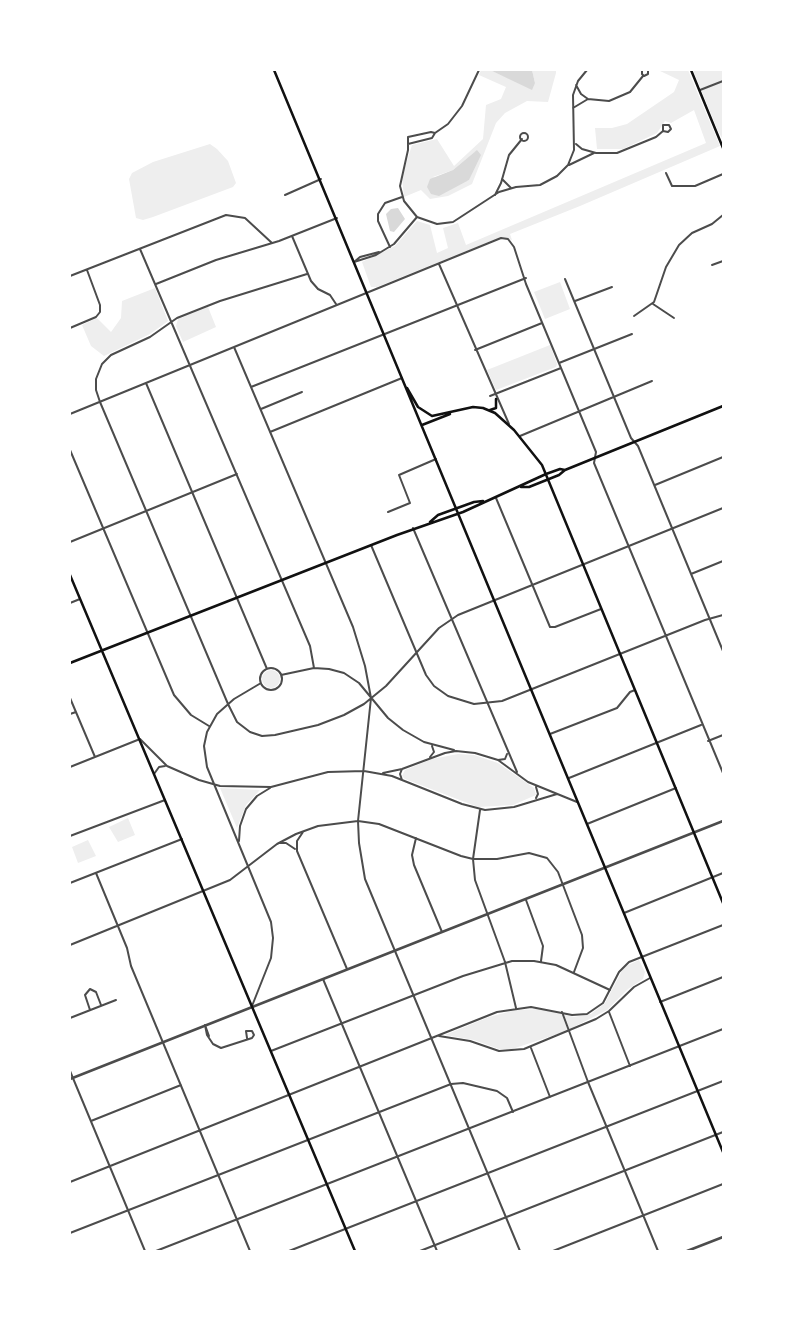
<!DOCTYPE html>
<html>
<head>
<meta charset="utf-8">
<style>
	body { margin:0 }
	#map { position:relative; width:793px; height:1321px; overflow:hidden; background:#fff; font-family:Montserrat,sans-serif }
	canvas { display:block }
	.frame { position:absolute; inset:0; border:71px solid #fff; pointer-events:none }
</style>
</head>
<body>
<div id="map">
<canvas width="793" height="1321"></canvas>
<div class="frame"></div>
</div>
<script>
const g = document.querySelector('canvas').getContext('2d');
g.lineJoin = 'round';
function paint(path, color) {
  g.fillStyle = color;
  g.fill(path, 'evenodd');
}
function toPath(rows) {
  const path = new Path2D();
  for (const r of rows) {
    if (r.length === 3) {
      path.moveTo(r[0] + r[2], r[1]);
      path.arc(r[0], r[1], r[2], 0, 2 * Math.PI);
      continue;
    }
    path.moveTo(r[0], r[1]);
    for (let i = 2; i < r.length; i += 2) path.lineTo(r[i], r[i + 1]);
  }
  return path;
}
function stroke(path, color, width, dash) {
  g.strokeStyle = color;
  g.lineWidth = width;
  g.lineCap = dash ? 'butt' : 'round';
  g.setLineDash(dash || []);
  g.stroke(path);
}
paint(toPath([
	[481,70,490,70,508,78,535,83,532,70,556,70,556,73,548,102,527,101,505,113,496,123,472,184,448,196,430,199,421,190,404,197,402,177,412,145,437,139,454,166,483,139,486,105,501,99,506,87,479,75],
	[475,152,469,180,454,186,433,177,453,170],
	[658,70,688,70,720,146,580,206,510,234,512,240,501,237,377,287,371,287,362,262,395,246,417,221,430,225,437,253,448,248,443,228,458,223,466,245,706,143,694,110,671,123,665,121,657,133,623,149,597,149,595,128,612,128,627,124,674,92,679,80],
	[693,70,723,70,723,140,718,131],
	[210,144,217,149,228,161,236,183,233,187,153,217,143,220,136,218,129,179,132,173,153,162],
	[560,282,570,309,545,319,534,292],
	[155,288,168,321,150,334,104,356,91,346,82,325,97,318,111,332,121,318,122,301],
	[208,307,216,327,183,342,176,326,178,319],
	[550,345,557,364,556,367,496,390,487,370],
	[271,679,9],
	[458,754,474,755,498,763,534,788,536,795,513,805,478,807,405,779,402,776,405,770,432,759],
	[220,788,260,790,246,805,237,828],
	[128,818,135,835,118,842,109,827],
	[88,840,96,856,78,863,72,847],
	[639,960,645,972,643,979,628,989,607,1010,564,1032,512,1049,499,1049,474,1040,445,1035,489,1017,516,1010,539,1009,574,1017,591,1014,605,1003,624,967]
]), '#eee');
paint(toPath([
	[490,70,532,70,535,83,532,90],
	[477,150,481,155,469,180,439,196,431,194,427,187,430,179,453,170],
	[398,208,405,219,394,232,390,231,386,214,391,209]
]), '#d9d9d9');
stroke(toPath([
	[642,70,642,74,644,76,648,74,648,70],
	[576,85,581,94,588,99,609,101,630,92,643,76],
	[700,90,723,81],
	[573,108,588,99],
	[524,137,4],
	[408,144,432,138,435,133,448,124,462,106,479,70],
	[576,144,582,149,596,153,617,153,656,137,663,131,668,132,671,129,669,125,663,125,663,131],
	[569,165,594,153],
	[666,173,672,186,695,186,723,174],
	[502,179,511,188],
	[285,195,321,179],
	[495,195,501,183,509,155,522,139],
	[417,217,404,201,400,186,408,150,408,137,431,132,435,133],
	[292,236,311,281,318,289,330,295,336,304],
	[390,247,378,221,378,214,385,203,402,197],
	[140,249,310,646,314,668],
	[354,262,376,255,394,244,417,217,437,224,453,222,499,192,516,187,540,185,557,176,568,165,574,150,573,95,578,81,587,70],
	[354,262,360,257,379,252],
	[439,264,509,424],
	[712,265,723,261],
	[307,274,220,301,177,318,150,337,111,355,102,364,96,379,96,390,100,402,228,704,237,722,250,732,262,736,275,735,318,725,344,715,364,704,386,686,439,628,458,615,723,508],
	[70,276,226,215,245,218,272,243],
	[565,279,631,438,638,446,723,651],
	[156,284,216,260,279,241,337,218],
	[575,301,612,287],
	[653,304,674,318],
	[634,316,654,302,666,267,679,245,692,233,712,224,723,215],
	[70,328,96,317,100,312,100,305,87,270],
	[234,347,353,627,365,666,371,698,358,821,359,843,365,879,520,1251],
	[475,350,542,323],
	[559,363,632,334],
	[146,383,267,669],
	[251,387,526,278],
	[490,396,561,368],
	[261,409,302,392],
	[70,414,501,238,508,239,514,247,526,284,596,452,594,463,723,773],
	[270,432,402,378],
	[520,436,652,381],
	[70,450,174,695,191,715,209,726],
	[655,485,723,457],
	[496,498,550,627,555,627,601,609],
	[388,512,410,503,399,475,436,459],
	[413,528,517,772],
	[70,542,237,474],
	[371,545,426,675,434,686,448,696,474,704,502,701,705,620,723,615],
	[691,574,723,561],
	[70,603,80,599],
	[271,679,11],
	[281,675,314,668,329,669,344,673,359,683,388,718,403,730,424,742,454,750],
	[70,698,95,757],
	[70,714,76,712],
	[550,734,617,708,630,692,635,690],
	[708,741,723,735],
	[430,757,434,752,432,746],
	[498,760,505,759,507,754],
	[70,767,140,739,167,766,199,780,220,786,271,787,328,772,364,771,392,776,462,804,485,810,514,807,557,794],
	[402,769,400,774,402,780],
	[383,773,402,769,445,753,456,751,475,753,498,760,528,782,577,802],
	[154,774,159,767,165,766],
	[569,778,701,725],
	[536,798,538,794,536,787],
	[480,810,473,859,475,880,505,962,516,1008],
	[587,824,676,788],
	[303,832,297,841,297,851,347,969],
	[70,836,165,800],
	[416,838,412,855,414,865,442,932],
	[239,841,240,826,246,809,257,796,270,788],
	[280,843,286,843,295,849],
	[96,873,127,948,131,966,250,1251],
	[70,883,182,839],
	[526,900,543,946,541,961],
	[624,913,723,873],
	[70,945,230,880,277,844,296,834,318,826,358,821,379,824,461,856,473,859,497,859,529,853,547,858,558,872,582,935,583,948,574,972],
	[323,979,437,1251],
	[660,1002,723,977],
	[252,1006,271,958,273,938,271,922,207,767,204,746,207,732,217,714,234,699,261,683],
	[90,1010,85,995,90,989,96,992,101,1005],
	[562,1012,588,1082,658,1251],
	[609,1012,630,1066],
	[70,1018,116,1000],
	[205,1025,207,1035,213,1044,221,1048,252,1038,254,1035,252,1031,246,1031,247,1038],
	[205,1025,209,1036],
	[439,1036,470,1041,499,1051,524,1049,596,1019,609,1011,634,987,650,978],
	[531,1048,550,1097],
	[271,1051,463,976,512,961,534,961,556,965,610,990],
	[70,1071,145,1251],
	[91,1121,181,1085],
	[70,1182,497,1012,531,1007,572,1015,587,1014,603,1003,619,972,629,962,723,925],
	[70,1233,451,1084,463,1083,497,1091,507,1098,513,1112],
	[156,1251,723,1029],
	[289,1251,723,1081],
	[420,1251,723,1132],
	[553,1251,723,1184]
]), '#4c4c4c', 2);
stroke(toPath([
	[70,1079,723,821],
	[687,1251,723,1237]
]), '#4c4c4c', 2.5);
stroke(toPath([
	[274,70,723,1152],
	[691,70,723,148],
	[407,388,418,407,432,416,473,407,483,408,495,413,514,430,542,465,723,903],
	[490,410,496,408,496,399],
	[422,425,450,414],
	[521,487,529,487,559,475,565,470,723,406],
	[430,522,438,515,474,502,483,501],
	[70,575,355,1251],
	[70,663,397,535,463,512,546,474,560,469,565,470]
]), '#111', 2.5);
</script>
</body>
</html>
